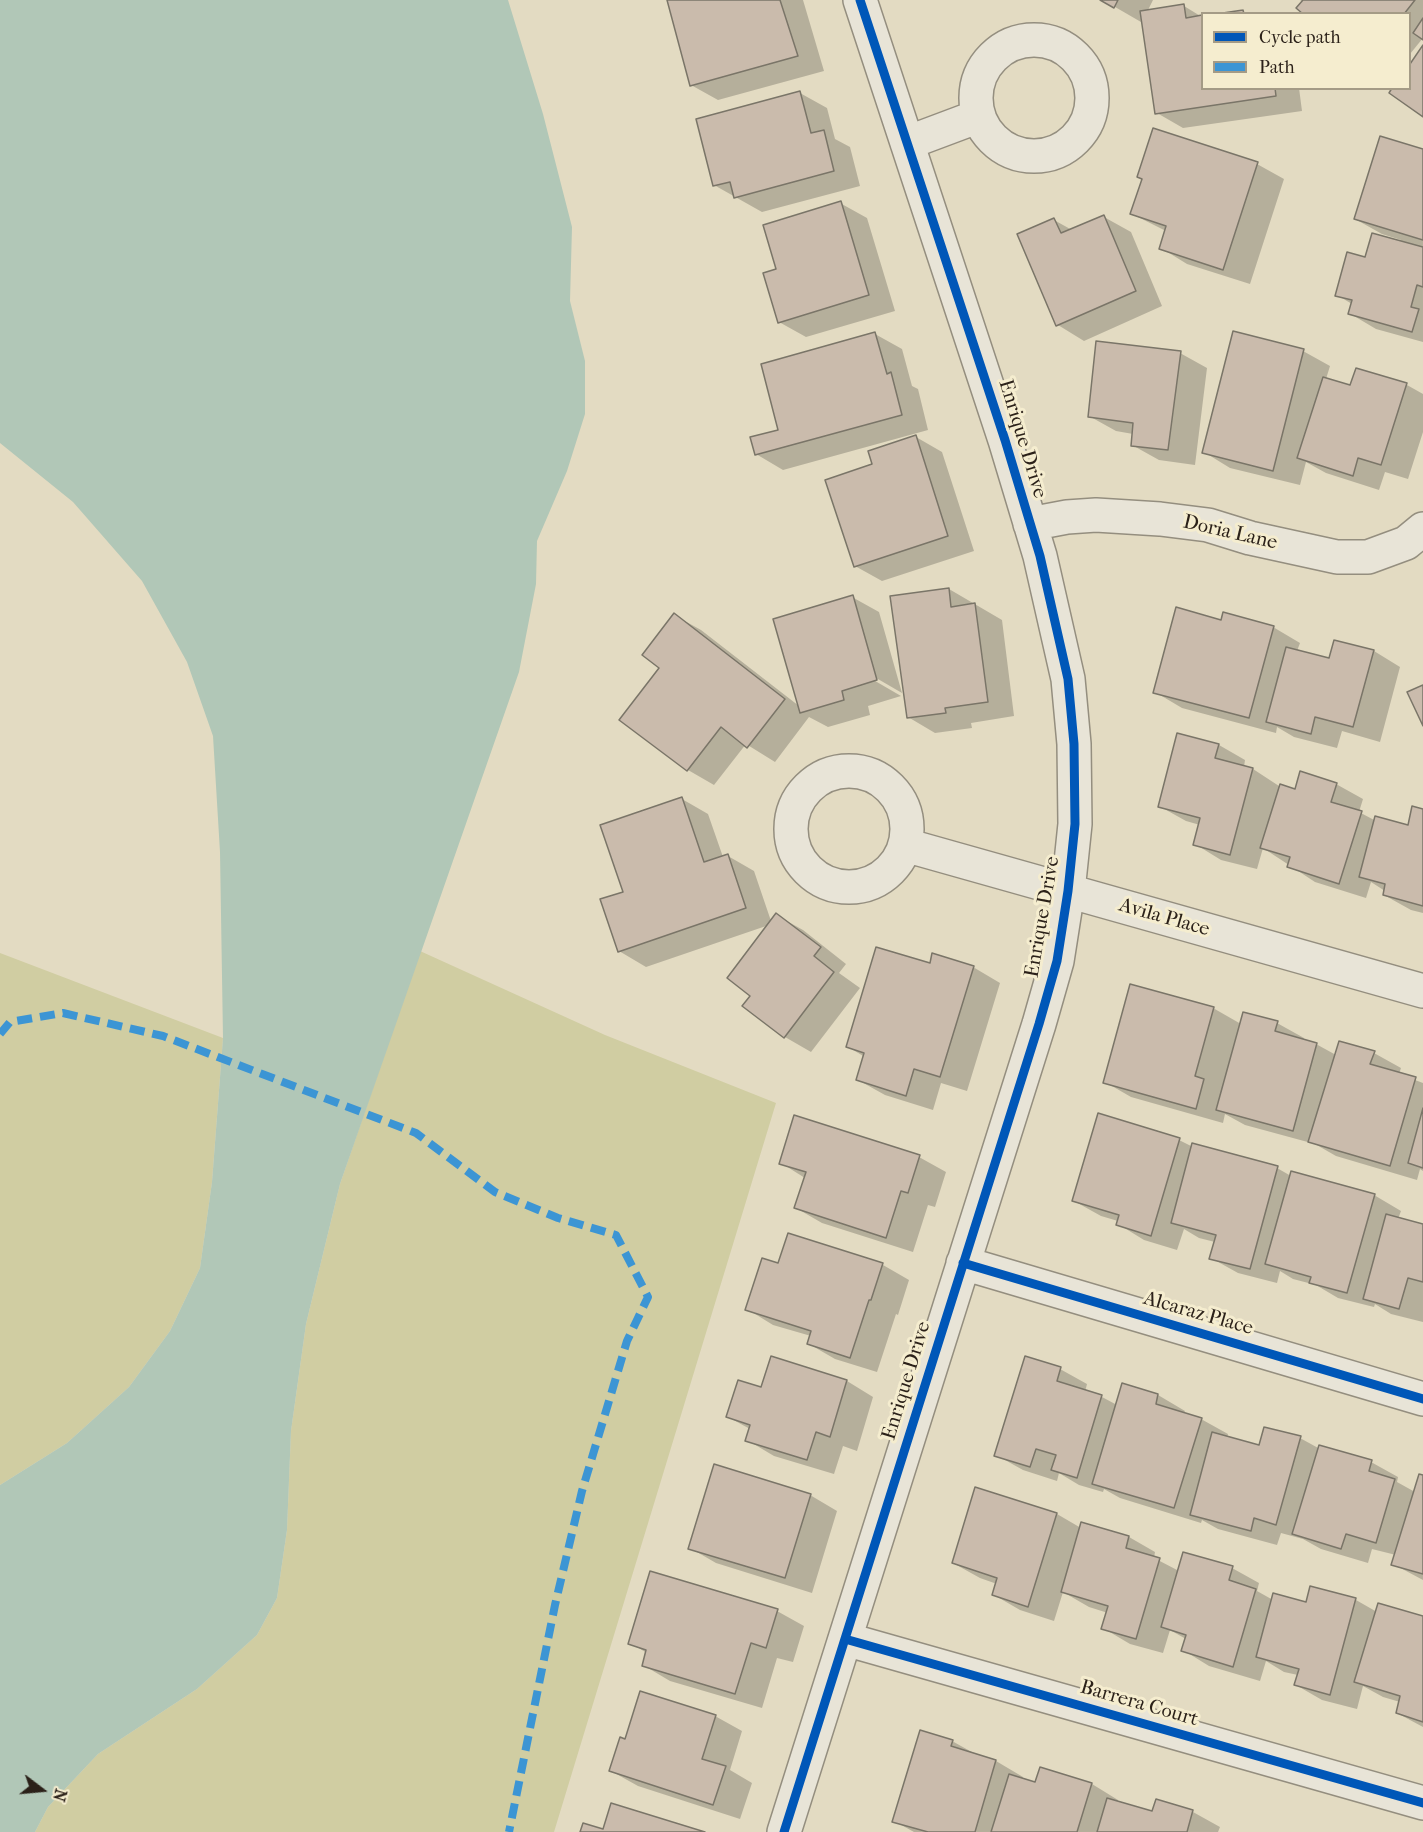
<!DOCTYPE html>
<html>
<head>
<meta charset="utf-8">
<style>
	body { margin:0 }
	#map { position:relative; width:1423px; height:1832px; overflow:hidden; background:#e3dbc2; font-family:"IM FELL French Canon",serif }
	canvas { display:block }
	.legend { position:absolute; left:1201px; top:12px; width:210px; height:78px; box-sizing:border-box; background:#f5edcf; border:2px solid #a49b86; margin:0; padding:8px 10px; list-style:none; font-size:18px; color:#2b2119 }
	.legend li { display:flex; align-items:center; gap:12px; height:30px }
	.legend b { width:30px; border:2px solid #a49b86 }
	.north { position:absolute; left:12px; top:1760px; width:60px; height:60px; -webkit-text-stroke:4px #f5edcf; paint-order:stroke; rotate:106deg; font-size:16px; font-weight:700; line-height:24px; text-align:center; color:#2b2119 }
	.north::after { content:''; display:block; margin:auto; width:21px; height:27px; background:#2b2119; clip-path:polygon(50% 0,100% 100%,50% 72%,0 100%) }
</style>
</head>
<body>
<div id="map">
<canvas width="1423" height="1832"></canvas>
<ul class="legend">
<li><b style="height:8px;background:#0057b8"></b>Cycle path</li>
<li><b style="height:8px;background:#3c95d4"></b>Path</li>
</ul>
<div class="north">N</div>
</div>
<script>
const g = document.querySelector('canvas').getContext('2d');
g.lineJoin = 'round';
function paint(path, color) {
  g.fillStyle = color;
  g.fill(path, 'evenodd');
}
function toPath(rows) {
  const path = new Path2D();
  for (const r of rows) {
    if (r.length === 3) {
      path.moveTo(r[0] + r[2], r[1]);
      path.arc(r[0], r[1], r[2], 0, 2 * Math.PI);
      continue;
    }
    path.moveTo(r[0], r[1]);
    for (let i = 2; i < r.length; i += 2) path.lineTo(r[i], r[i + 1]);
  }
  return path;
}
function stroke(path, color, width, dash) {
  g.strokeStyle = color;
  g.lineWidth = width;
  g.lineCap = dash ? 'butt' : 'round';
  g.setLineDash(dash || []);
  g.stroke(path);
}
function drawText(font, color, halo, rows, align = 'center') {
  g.font = font + ' "IM FELL French Canon",serif';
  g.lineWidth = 6;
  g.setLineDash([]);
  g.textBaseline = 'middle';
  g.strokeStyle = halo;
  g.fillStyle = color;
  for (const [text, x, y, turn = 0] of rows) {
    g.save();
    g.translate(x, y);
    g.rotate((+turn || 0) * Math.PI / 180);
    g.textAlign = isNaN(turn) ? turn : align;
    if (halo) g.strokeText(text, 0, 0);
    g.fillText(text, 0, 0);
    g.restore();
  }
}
paint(toPath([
	[420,951,605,1035,776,1103,554,1832,35,1832,48,1807,98,1754,197,1689,257,1635,277,1598,287,1530,291,1431,306,1324,340,1184],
	[0,953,223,1038,212,1182,200,1268,170,1331,129,1387,67,1443,0,1485]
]), '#d0cda2');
paint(toPath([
	[0,0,508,0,543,114,572,227,570,301,585,361,585,414,567,471,537,541,536,584,519,672,340,1184,306,1324,291,1431,287,1530,277,1598,257,1635,197,1689,98,1754,48,1807,35,1832,0,1832,0,1485,67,1443,129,1387,170,1331,200,1268,212,1182,223,1038,220,852,213,736,187,662,142,581,73,502,0,443]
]), '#b1c7b7');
paint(toPath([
	[671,0,803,0,824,71,718,100,691,85],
	[1103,0,1153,0,1147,12,1184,6,1202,17,1202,88,1299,88,1302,111,1183,128,1157,113,1143,18,1141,22],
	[1300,0,1423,0,1423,38,1410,54,1410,14,1305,14,1303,2],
	[800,93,827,108,835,139,850,147,860,186,762,212,714,185],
	[1423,151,1423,342,1376,329,1349,313,1352,304,1337,295,1366,259,1400,242,1401,240,1382,234,1355,219],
	[1257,164,1284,179,1250,284,1187,264,1161,248,1166,231,1132,214],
	[840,203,867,218,895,311,806,337,779,322,778,270],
	[1104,217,1131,232,1162,306,1084,341,1058,325,1054,220,1072,230],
	[875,334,902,349,912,386,918,389,928,430,783,470,756,454],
	[1303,351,1330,366,1326,379,1351,387,1357,369,1407,385,1423,394,1423,432,1408,479,1385,472,1379,490,1326,473,1306,462,1300,485,1230,468,1204,452],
	[1180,353,1207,368,1195,465,1159,460,1132,445,1133,434,1116,431,1089,416],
	[916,437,942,452,974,551,882,581,855,566,874,465],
	[949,589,1002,620,1014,716,971,723,972,728,935,733,908,717],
	[852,597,879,612,902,693,871,675,870,678,901,696,868,706,870,715,828,727,809,717,775,762,746,744,714,785,688,770,661,668,674,615,701,630,799,706],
	[1222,621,1273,627,1300,643,1297,651,1330,660,1335,642,1374,651,1400,667,1380,742,1342,731,1337,748,1294,737,1277,727,1276,733,1182,708,1155,692],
	[1178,735,1219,745,1245,760,1244,767,1253,769,1279,786,1296,791,1336,784,1363,799,1359,812,1376,821,1409,827,1423,811,1423,913,1411,910,1384,895,1385,891,1371,882,1366,898,1315,882,1263,848,1257,869,1221,860,1195,844,1200,825,1186,821,1159,806],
	[682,799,708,814,723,857,728,856,754,871,771,921,776,915,803,930,846,964,839,973,860,988,811,1052,785,1037,753,996,769,925,646,967,619,951,625,893],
	[973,967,1000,983,967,1091,941,1083,933,1110,885,1095,858,1080,865,1057,848,1047],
	[1213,1008,1241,1024,1244,1014,1277,1023,1304,1038,1303,1041,1316,1044,1336,1055,1374,1053,1401,1068,1399,1074,1423,1083,1423,1171,1420,1169,1417,1180,1336,1156,1315,1144,1245,1125,1225,1114,1223,1123,1131,1097,1105,1082],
	[1179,1140,1193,1147,1277,1168,1291,1176,1374,1195,1401,1211,1398,1219,1423,1225,1423,1322,1391,1314,1375,1304,1374,1307,1338,1298,1316,1285,1293,1279,1280,1271,1277,1283,1238,1273,1211,1258,1215,1242,1199,1238,1184,1229,1177,1250,1144,1240,1118,1224,1118,1221,1101,1216,1074,1201],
	[919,1157,946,1172,935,1207,928,1205,913,1252,822,1223,796,1208,805,1178,781,1163],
	[789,1235,883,1265,909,1280,898,1315,896,1314,877,1372,835,1359,809,1344,811,1336,773,1325,747,1309,779,1265],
	[772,1358,847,1381,873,1397,857,1451,843,1446,834,1474,774,1456,747,1440,750,1429,728,1417,762,1389],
	[1060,1369,1087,1384,1085,1392,1102,1397,1117,1405,1123,1385,1158,1395,1185,1411,1184,1414,1201,1419,1228,1434,1227,1438,1260,1447,1300,1438,1320,1449,1371,1462,1398,1477,1397,1482,1415,1492,1423,1477,1423,1580,1393,1564,1396,1555,1372,1549,1368,1563,1321,1549,1303,1539,1281,1533,1277,1545,1218,1529,1202,1520,1201,1523,1120,1498,1104,1489,1103,1492,1079,1485,1059,1473,1057,1481,1023,1470,996,1455],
	[810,1495,837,1511,812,1593,716,1563,690,1548],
	[1057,1514,1081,1528,1082,1524,1129,1537,1155,1552,1154,1558,1179,1571,1232,1568,1259,1583,1257,1591,1273,1600,1307,1604,1311,1588,1356,1600,1377,1612,1423,1618,1423,1727,1397,1713,1400,1702,1383,1697,1363,1686,1357,1709,1322,1700,1296,1685,1298,1675,1284,1672,1266,1661,1260,1681,1209,1666,1183,1650,1186,1639,1170,1630,1163,1653,1130,1644,1103,1628,1108,1613,1089,1607,1063,1592,1054,1621,1020,1610,994,1595,997,1584,980,1578,953,1563],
	[777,1611,804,1626,793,1662,777,1658,762,1708,670,1681,643,1665,647,1653,630,1643],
	[715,1716,742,1731,730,1770,752,1783,740,1819,638,1786,611,1771,626,1741],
	[952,1741,979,1756,996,1761,1023,1777,1022,1780,1036,1784,1041,1769,1092,1784,1118,1800,1118,1803,1153,1813,1157,1801,1193,1812,1220,1827,1218,1832,914,1832,894,1821]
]), '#0003');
const building = toPath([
	[667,0,780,0,798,56,690,86,667,0],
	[1100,0,1118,0,1114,8,1100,0],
	[1303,0,1415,0,1404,14,1303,14,1296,8,1303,0],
	[1184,4,1186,18,1202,15,1202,88,1275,88,1276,96,1155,114,1140,11,1184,4],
	[1243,10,1244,14,1216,14,1243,10],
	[1423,18,1423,40,1413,33,1423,18],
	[1423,45,1423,117,1389,93,1392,88,1410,88,1410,64,1423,45],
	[800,91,811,133,824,130,834,171,734,198,730,182,713,186,696,119,800,91],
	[1153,128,1258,162,1223,270,1159,249,1166,226,1130,214,1142,179,1137,177,1153,128],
	[1380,136,1423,149,1423,240,1354,219,1380,136],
	[841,201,869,295,778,323,763,273,776,269,763,225,841,201],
	[1104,215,1136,291,1056,326,1017,234,1054,218,1061,233,1104,215],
	[1372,233,1423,247,1423,287,1417,285,1411,307,1419,309,1412,332,1348,314,1352,300,1335,296,1347,252,1365,257,1372,233],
	[1233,331,1304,349,1273,471,1202,453,1233,331],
	[875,332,887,374,891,372,902,415,755,455,750,437,778,430,761,364,875,332],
	[1096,341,1181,351,1168,450,1131,446,1133,423,1088,417,1096,341],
	[1356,368,1407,383,1381,465,1358,458,1353,476,1297,458,1323,377,1350,385,1356,368],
	[916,435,948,536,854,567,825,480,872,464,868,451,916,435],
	[949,588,951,607,975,603,988,702,945,708,946,713,907,718,890,596,949,588],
	[853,595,877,680,842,691,844,700,800,713,773,619,853,595],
	[1176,607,1221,620,1223,612,1274,626,1249,718,1153,693,1176,607],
	[674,613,785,699,747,748,721,727,687,771,619,720,659,668,642,655,674,613],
	[1334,640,1374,650,1353,727,1315,717,1311,734,1266,722,1286,647,1329,658,1334,640],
	[1423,685,1423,726,1407,692,1423,685],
	[1177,733,1219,744,1215,758,1253,768,1230,855,1193,845,1200,818,1158,807,1177,733],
	[1300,771,1337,783,1331,802,1362,811,1339,884,1287,867,1290,857,1260,848,1280,784,1295,789,1300,771],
	[682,797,704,862,728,854,746,908,618,952,600,899,623,892,600,825,682,797],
	[1412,806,1423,809,1423,906,1383,895,1385,884,1359,877,1375,816,1408,825,1412,806],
	[776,913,821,947,814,956,834,972,784,1038,742,1006,750,996,727,978,776,913],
	[876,947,930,963,932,953,974,966,940,1077,914,1069,906,1096,856,1080,864,1053,846,1047,876,947],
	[1130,984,1214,1007,1195,1076,1204,1079,1196,1109,1103,1083,1130,984],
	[1243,1012,1278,1021,1275,1031,1317,1043,1293,1131,1216,1110,1243,1012],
	[1339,1041,1375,1051,1370,1064,1416,1077,1390,1166,1308,1142,1339,1041],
	[1423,1108,1423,1168,1408,1163,1423,1108],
	[1098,1113,1180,1138,1151,1236,1116,1225,1119,1215,1072,1201,1098,1113],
	[794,1115,920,1155,908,1193,901,1191,886,1238,794,1208,806,1172,779,1164,794,1115],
	[1192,1143,1278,1166,1250,1269,1209,1259,1216,1235,1171,1223,1192,1143],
	[1291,1171,1375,1194,1347,1293,1309,1283,1311,1277,1265,1264,1291,1171],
	[1386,1214,1423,1224,1423,1282,1408,1278,1399,1309,1363,1299,1386,1214],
	[788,1233,883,1263,871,1300,869,1300,850,1358,807,1344,811,1331,745,1310,762,1258,778,1263,788,1233],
	[771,1356,847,1380,830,1437,816,1432,807,1460,745,1441,750,1425,726,1417,738,1380,761,1387,771,1356],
	[1025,1356,1061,1367,1057,1381,1102,1395,1077,1478,1051,1470,1056,1455,1036,1449,1030,1467,994,1456,1025,1356],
	[1122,1383,1158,1394,1156,1404,1202,1418,1174,1508,1092,1484,1122,1383],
	[1264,1427,1301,1436,1276,1525,1254,1518,1251,1531,1190,1515,1212,1432,1259,1445,1264,1427],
	[1319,1445,1372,1460,1369,1471,1395,1479,1376,1543,1346,1534,1341,1549,1292,1534,1319,1445],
	[714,1464,811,1494,785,1578,688,1549,714,1464],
	[1419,1474,1423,1475,1423,1574,1391,1565,1419,1474],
	[975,1487,1057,1513,1028,1607,992,1595,997,1578,952,1563,975,1487],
	[1081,1522,1129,1536,1126,1548,1160,1558,1136,1639,1101,1629,1108,1606,1061,1592,1081,1522],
	[1183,1552,1233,1566,1229,1580,1256,1589,1233,1667,1181,1651,1186,1635,1161,1627,1183,1552],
	[650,1571,778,1609,766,1648,751,1643,735,1694,642,1666,646,1650,628,1644,650,1571],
	[1310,1586,1356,1598,1330,1695,1294,1685,1299,1669,1256,1657,1273,1593,1306,1602,1310,1586],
	[1378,1603,1423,1616,1423,1722,1396,1713,1400,1696,1354,1682,1378,1603],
	[640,1691,716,1715,702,1759,726,1766,713,1805,609,1771,620,1737,625,1739,640,1691],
	[920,1730,953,1740,951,1746,996,1760,975,1832,928,1832,892,1822,920,1730],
	[1040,1767,1092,1783,1077,1832,991,1832,1009,1774,1035,1782,1040,1767],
	[1107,1798,1152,1811,1156,1799,1193,1810,1187,1832,1097,1832,1107,1798],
	[611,1803,705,1832,580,1832,583,1823,603,1829,611,1803]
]);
paint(building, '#cabbac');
stroke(building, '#7a7568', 1.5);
const minor = toPath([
	[1034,98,58],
	[907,143,979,116],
	[1030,524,1067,517,1096,515,1160,519,1208,525,1250,538,1337,557,1368,557,1406,543,1423,529],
	[849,829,58],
	[905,845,1423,991],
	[963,1263,1423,1399],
	[845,1639,1423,1803],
	[784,1832,1039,1024,1057,961,1068,891,1075,824,1074,744,1068,679,1040,556,1005,440,860,0]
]);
stroke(minor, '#948e7f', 36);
stroke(minor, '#e8e4d7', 33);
stroke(toPath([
	[0,1034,10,1022,63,1013,163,1036,416,1133,495,1192,558,1218,616,1235,648,1297,627,1341,582,1491,555,1605,509,1832]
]), '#3c95d4', 8, [15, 8]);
stroke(toPath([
	[963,1263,1423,1399],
	[845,1639,1423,1803],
	[784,1832,1039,1024,1057,961,1068,891,1075,824,1074,744,1068,679,1040,556,1005,440,860,0]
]), '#0057b8', 9);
drawText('20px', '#2b2119', '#f5edcf', [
	["Enrique Drive",1022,439,73],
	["Doria Lane",1230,533,13],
	["Enrique Drive",1043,917,-80],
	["Avila Place",1164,918,16],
	["Alcaraz Place",1198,1314,16],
	["Enrique Drive",907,1381,-73],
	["Barrera Court",1139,1704,16]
]);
</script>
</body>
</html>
